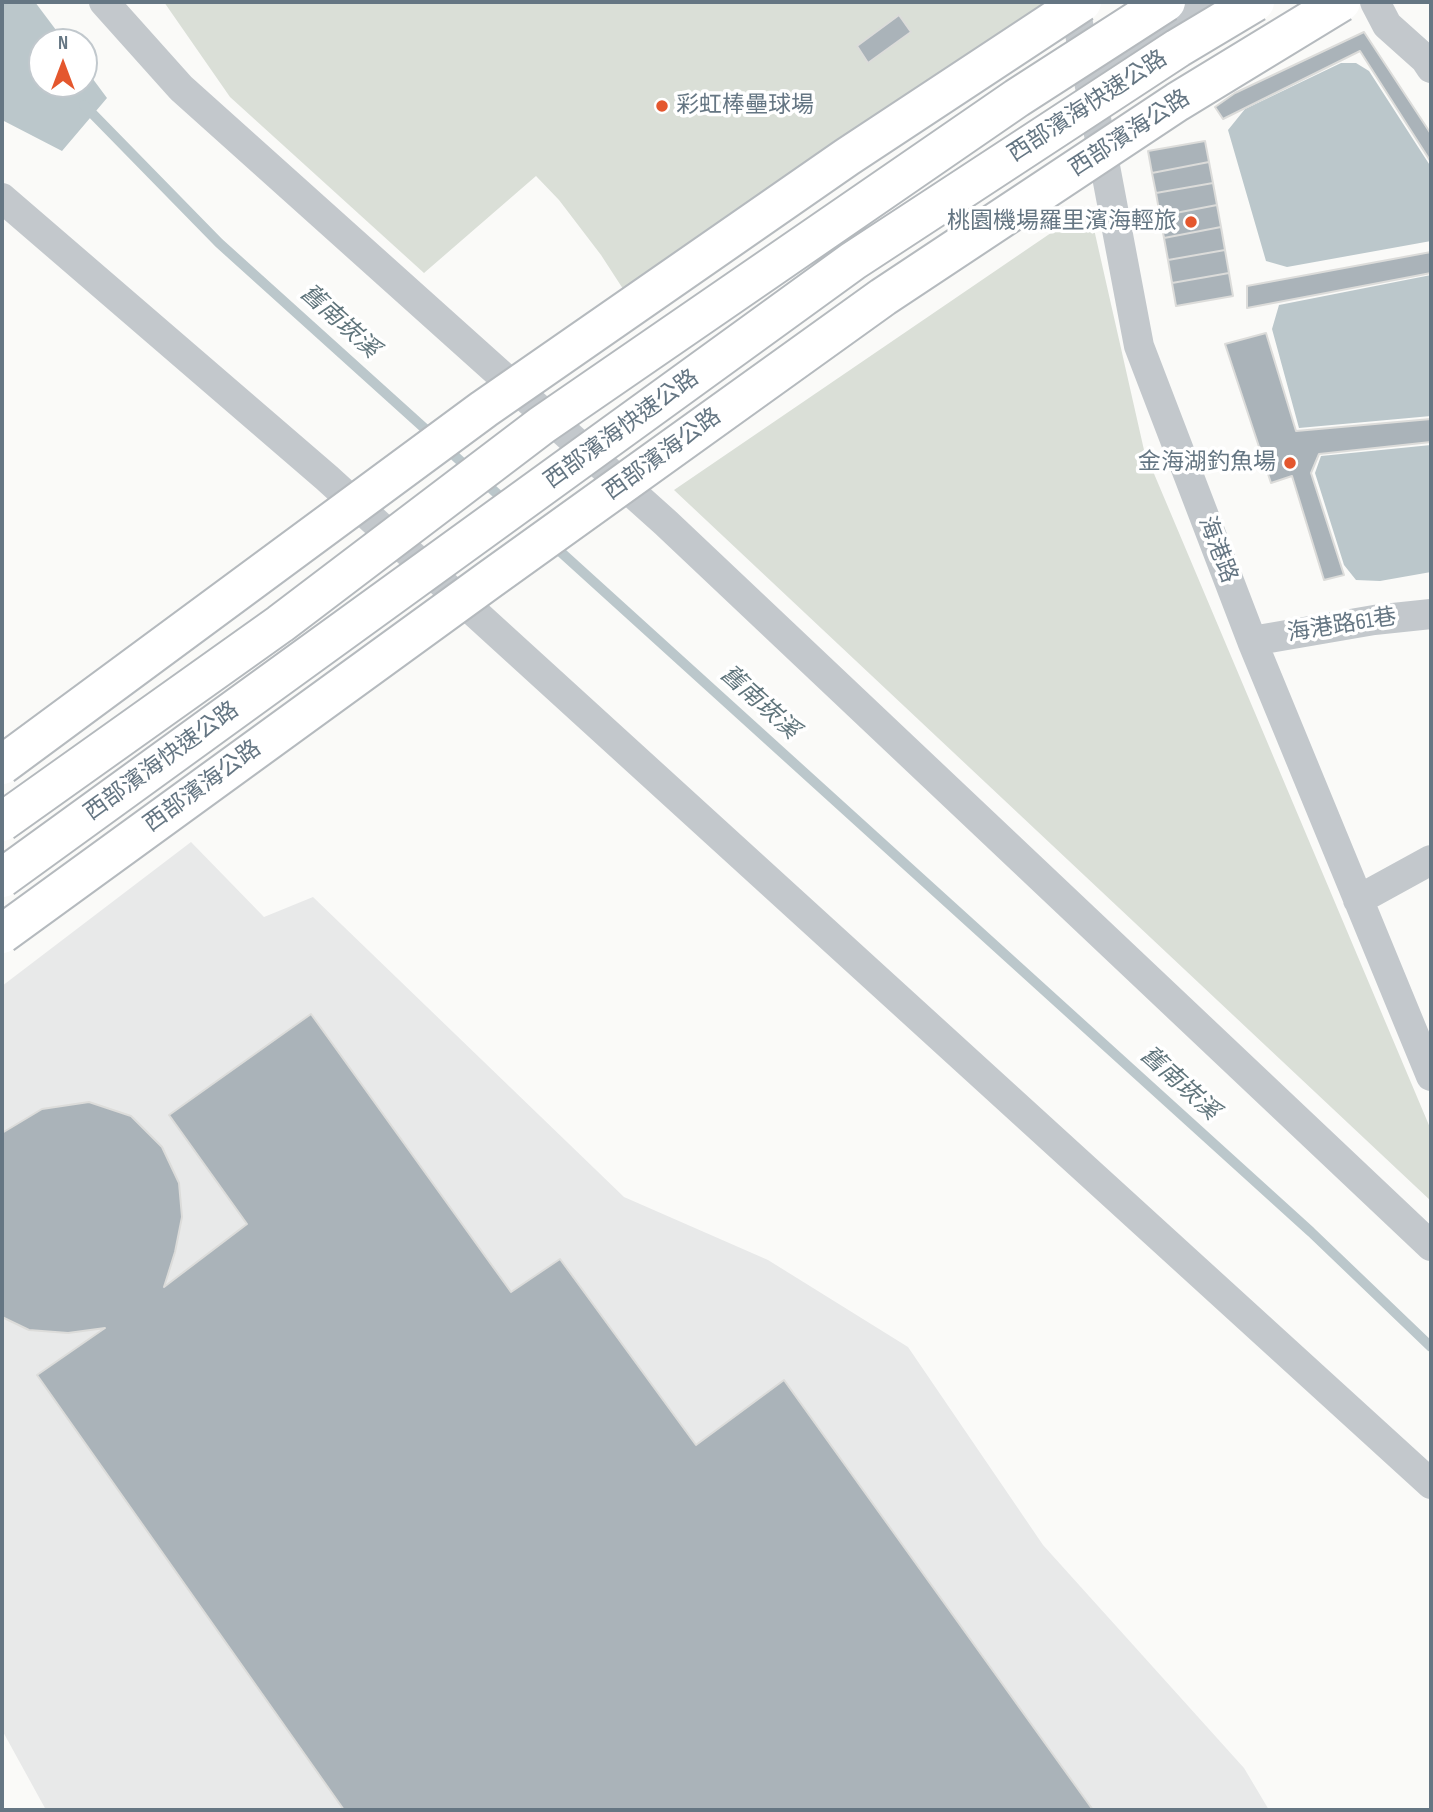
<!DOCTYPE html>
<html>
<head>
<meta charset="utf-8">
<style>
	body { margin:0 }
	#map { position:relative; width:1433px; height:1812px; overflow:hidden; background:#fafaf8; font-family:"Sofia Sans Condensed",sans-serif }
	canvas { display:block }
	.frame { position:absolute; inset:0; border:4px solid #657683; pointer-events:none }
	.north { position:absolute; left:28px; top:28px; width:70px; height:70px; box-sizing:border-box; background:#fff; border:2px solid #c1c8cd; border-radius:50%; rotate:0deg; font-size:19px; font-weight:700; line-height:28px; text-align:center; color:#657683 }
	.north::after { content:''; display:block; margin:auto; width:24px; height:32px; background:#e4572e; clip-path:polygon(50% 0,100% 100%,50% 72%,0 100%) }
</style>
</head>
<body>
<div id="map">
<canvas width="1433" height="1812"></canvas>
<div class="frame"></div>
<div class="north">N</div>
</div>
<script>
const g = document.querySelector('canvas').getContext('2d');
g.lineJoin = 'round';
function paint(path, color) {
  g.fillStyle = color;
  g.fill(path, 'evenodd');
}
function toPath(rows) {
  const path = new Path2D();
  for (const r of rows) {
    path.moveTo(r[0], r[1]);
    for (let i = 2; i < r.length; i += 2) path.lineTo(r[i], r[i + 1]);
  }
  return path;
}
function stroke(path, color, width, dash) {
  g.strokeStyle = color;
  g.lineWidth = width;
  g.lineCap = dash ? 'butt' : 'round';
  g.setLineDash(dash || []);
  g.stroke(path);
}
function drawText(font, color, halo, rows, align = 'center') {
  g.font = font + ' "Sofia Sans Condensed","Noto Sans TC",sans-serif';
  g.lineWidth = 7;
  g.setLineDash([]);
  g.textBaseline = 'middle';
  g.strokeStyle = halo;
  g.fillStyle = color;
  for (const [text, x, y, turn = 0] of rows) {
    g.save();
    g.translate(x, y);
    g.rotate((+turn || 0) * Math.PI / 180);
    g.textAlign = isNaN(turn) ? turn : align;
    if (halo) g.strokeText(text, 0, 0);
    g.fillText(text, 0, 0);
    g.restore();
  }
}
paint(toPath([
	[191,842,264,917,313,897,624,1197,768,1260,908,1347,1043,1545,1244,1768,1269,1810,46,1810,2,1730,2,986]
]), '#e8e9e9');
paint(toPath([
	[164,2,1048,2,627,295,601,255,559,200,536,176,424,273,230,97],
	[1089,207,1144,450,1431,1130,1431,1201,674,490]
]), '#dadfd7');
paint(toPath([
	[2,2,35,2,65,42,42,42,42,84,84,84,84,67,107,98,62,151,2,120],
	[1341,63,1356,63,1369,71,1431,167,1431,241,1287,267,1266,261,1228,130,1245,109],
	[1431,275,1431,416,1299,428,1272,329,1279,305],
	[1431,445,1431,572,1380,581,1356,580,1344,565,1315,473,1321,456]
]), '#bbc7cb');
stroke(toPath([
	[84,105,219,243,433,436],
	[444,446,469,469],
	[481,479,506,502],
	[553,545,1311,1232,1431,1347]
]), '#bbc7cb', 10);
const building = toPath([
	[899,15,911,32,868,63,857,46,899,15],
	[1364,32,1431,134,1431,162,1360,51,1223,119,1215,107,1235,93,1364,32],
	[1205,141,1209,162,1152,173,1148,151,1205,141],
	[1209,162,1213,183,1156,193,1152,173,1209,162],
	[1213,183,1217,205,1160,216,1156,193,1213,183],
	[1217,205,1221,227,1164,238,1160,216,1217,205],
	[1221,227,1225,250,1168,260,1164,238,1221,227],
	[1225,250,1229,273,1172,283,1168,260,1225,250],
	[1431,252,1431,273,1247,308,1247,286,1431,252],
	[1229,273,1233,296,1176,306,1172,283,1229,273],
	[1266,333,1296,431,1431,419,1431,442,1319,454,1311,473,1344,575,1324,580,1292,476,1271,483,1225,344,1266,333],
	[311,1014,511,1292,560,1259,696,1445,784,1380,1093,1810,344,1810,37,1375,105,1328,68,1333,29,1330,2,1317,2,1133,42,1109,89,1102,131,1116,162,1147,179,1183,182,1217,175,1252,164,1287,247,1224,169,1115,311,1014]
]);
paint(building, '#aab3b9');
stroke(building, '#dcdcda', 2);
stroke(toPath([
	[104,2,181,88,666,523,1431,1246],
	[1074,2,1139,346,1252,641,1431,1076],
	[1375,2,1387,25,1425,59,1431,68],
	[1088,79,1209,2],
	[2,198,327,478,1431,1484],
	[1252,641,1374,620,1431,614],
	[1358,900,1431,860]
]), '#c3c8cc', 30);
const majorBridge = toPath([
	[2,765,484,409,847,157,1082,2],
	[2,934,489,580,883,297,1177,102,1341,2]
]);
const highwayBridge = toPath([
	[2,822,280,624,542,425,1017,98,1166,2],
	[2,878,853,261,1178,48,1255,2]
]);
stroke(majorBridge, '#b5babe', 42, []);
stroke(highwayBridge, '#b4b9bd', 42, []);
stroke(majorBridge, '#fff', 38);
stroke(highwayBridge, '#fff', 38);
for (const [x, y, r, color] of [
	[662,106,7,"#e4572e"],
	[1191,222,7,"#e4572e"],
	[1290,463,7,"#e4572e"]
]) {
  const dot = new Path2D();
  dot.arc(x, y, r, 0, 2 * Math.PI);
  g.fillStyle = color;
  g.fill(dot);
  stroke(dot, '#fff', 2.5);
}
drawText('23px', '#657683', '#fff', [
	["彩虹棒壘球場",676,106,"left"],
	["桃園機場羅里濱海輕旅",1177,222],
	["金海湖釣魚場",1276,463]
], 'right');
drawText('23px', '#657683', '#fff', [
	["西部濱海快速公路",1088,107,-33],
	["西部濱海公路",1130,134,-33],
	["西部濱海快速公路",622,430,-36],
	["西部濱海公路",663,455,-36],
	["海港路",1217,550,69],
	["海港路61巷",1342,626,-9],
	["西部濱海快速公路",162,762,-36],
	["西部濱海公路",203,787,-36]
]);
drawText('italic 24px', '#60757c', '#fff', [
	["舊南崁溪",339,322,42],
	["舊南崁溪",759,703,42],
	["舊南崁溪",1179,1084,42]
]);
</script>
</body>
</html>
